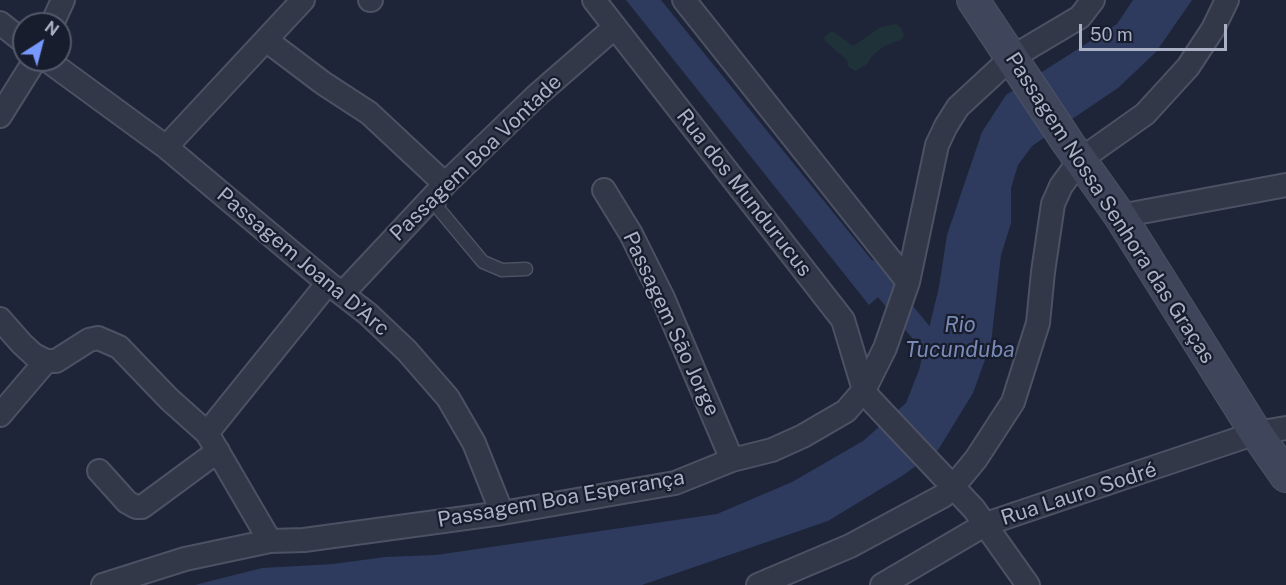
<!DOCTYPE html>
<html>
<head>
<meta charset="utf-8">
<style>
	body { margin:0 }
	#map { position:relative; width:1286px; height:585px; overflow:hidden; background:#1e2538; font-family:"Public Sans",sans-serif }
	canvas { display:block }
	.north { position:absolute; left:12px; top:12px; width:60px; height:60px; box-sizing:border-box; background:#171d2d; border:2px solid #52596a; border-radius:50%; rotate:36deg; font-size:16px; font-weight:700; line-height:24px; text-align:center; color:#abb2c5 }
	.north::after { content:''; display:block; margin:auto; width:21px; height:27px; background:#7798ff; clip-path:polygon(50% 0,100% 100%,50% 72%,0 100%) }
	.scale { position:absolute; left:1079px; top:24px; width:148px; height:27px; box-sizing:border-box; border:3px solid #abb2c5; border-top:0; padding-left:8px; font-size:18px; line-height:21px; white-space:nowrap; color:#abb2c5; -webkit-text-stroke:4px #171d2d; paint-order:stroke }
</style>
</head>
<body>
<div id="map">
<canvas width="1286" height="585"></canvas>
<div class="north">N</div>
<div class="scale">50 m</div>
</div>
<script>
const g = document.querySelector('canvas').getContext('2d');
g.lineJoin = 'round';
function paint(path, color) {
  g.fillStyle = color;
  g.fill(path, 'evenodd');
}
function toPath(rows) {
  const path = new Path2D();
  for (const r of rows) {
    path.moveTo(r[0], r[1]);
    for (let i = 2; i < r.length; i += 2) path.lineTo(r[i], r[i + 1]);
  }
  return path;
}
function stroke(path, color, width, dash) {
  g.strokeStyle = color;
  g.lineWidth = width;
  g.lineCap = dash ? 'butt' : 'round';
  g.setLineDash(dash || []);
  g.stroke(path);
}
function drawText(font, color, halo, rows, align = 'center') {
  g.font = font + ' "Public Sans",sans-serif';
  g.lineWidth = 4.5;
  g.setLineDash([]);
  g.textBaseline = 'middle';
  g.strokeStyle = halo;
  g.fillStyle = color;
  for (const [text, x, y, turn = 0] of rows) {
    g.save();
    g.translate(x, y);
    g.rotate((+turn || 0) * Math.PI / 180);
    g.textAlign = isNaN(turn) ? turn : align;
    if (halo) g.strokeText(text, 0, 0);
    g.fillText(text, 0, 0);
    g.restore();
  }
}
paint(toPath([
	[896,24,901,28,904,35,901,40,884,46,872,56,867,64,855,71,848,66,847,60,825,41,824,37,832,31,853,46,881,27]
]), '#203239');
paint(toPath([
	[626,0,661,0,892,285,869,305],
	[1133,0,1192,0,1156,52,1118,88,1032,146,1018,165,1011,188,1011,223,1001,255,991,343,973,393,938,450,902,476,828,521,642,585,195,585,262,568,333,564,385,557,436,555,717,514,792,482,863,441,906,403,919,370,939,287,947,235,982,132,1006,95,1117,24]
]), '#2e3b5e');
stroke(toPath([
	[869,270,945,361]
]), '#2e3b5e', 21);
const lane = toPath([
	[442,193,438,208,483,262,502,270,526,269]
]);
const street = toPath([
	[370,0,371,0],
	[594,0,843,320,864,390,870,399,974,509,1028,585],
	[684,0,908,282],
	[0,23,24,42],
	[52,24,63,0],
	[266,40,323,83,369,113,445,184],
	[47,60,166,147,328,283,368,314,407,351,448,398,474,443,502,513],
	[0,116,35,60],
	[166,147,303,0],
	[604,190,631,234,663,298,732,460],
	[1120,216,1286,185],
	[343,293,445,184,536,96,614,28],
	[0,319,22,344,34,355,46,361,56,361,89,340,98,338,119,347,169,399,207,433,270,541],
	[0,415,46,361],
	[207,433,328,283],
	[99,471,127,502,136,507,142,507,218,451],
	[103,585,185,559,270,541,304,540,502,513,675,483,732,460,772,450,803,436,846,411,864,390,885,348,908,282,937,145,946,126,958,107,1011,58,1080,17,1093,0],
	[758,585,850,546,943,496,952,488,976,459,1013,402,1038,323,1043,272,1053,204,1061,186,1080,160,1145,114,1188,67,1213,29,1227,0],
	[882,585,986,524,1256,433,1286,428]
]);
const secondary = toPath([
	[973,0,1068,143,1120,216,1256,433,1286,476]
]);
stroke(lane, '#4c5263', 15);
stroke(street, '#4c5263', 26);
stroke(secondary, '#4c5263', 34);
stroke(lane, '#323848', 12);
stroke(street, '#323848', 22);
stroke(secondary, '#3f465c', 32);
drawText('21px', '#abb2c5', '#171d2d', [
	["Passagem Boa Vontade",476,158,-44],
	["Rua dos Mundurucus",744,193,52],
	["Passagem Nossa Senhora das Graças",1110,208,57],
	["Passagem Joana D’Arc",303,262,40],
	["Passagem São Jorge",671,324,65],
	["Rua Lauro Sodré",1079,494,-18],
	["Passagem Boa Esperança",561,499,-10]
]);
drawText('italic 22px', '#798ab5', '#171d2d', [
	["Rio",960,325],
	["Tucunduba",960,350]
]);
</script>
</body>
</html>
